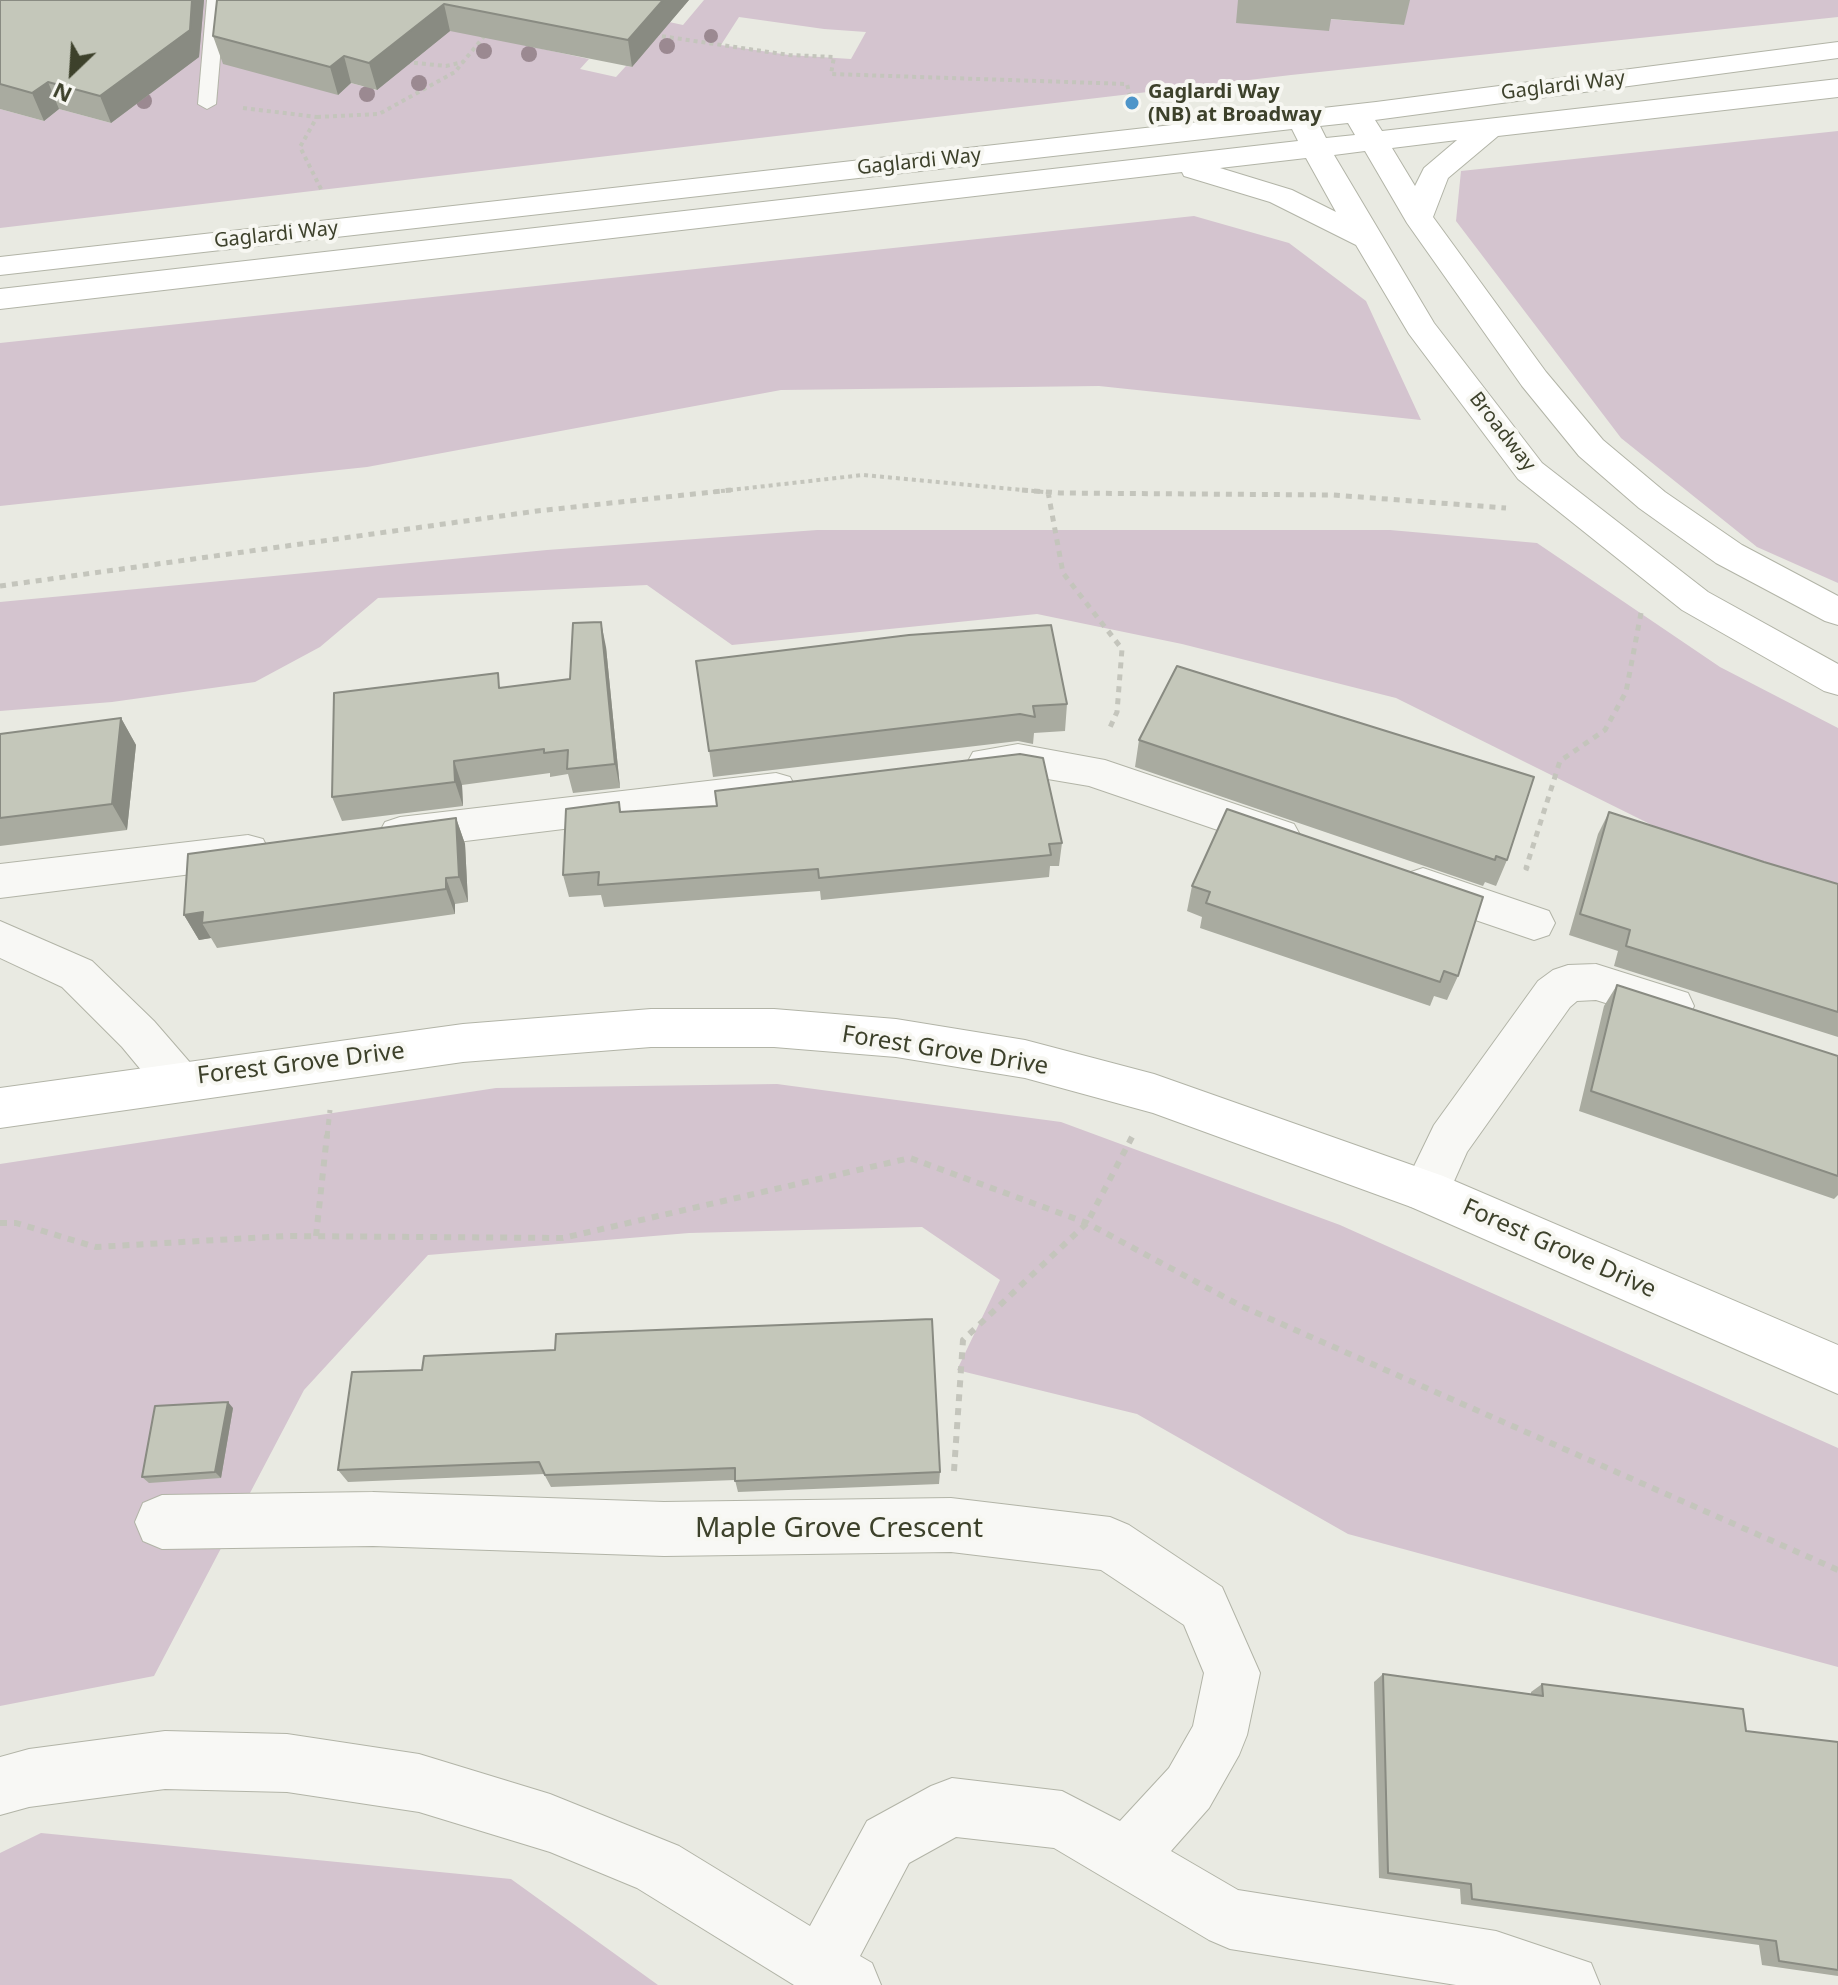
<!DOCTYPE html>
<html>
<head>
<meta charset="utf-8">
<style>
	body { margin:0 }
	#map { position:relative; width:1838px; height:1985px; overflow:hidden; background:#e9eae2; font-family:"Noto Sans",sans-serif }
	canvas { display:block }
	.north { position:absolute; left:32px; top:32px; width:80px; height:80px; -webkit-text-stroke:6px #f7f7f2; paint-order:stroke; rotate:205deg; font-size:22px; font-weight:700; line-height:32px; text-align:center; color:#3d412b }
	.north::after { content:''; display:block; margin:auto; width:28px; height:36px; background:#3d412b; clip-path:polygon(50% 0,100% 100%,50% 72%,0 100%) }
</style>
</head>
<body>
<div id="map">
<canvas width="1838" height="1985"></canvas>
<div class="north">N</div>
</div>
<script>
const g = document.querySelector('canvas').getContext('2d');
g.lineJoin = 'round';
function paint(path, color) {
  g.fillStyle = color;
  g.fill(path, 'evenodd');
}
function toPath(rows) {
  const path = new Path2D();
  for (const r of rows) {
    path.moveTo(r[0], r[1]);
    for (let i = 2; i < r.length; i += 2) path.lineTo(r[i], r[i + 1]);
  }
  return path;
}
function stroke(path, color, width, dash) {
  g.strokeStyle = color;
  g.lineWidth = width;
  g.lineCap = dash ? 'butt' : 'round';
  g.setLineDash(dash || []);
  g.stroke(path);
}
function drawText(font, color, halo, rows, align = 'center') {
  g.font = font + ' "Noto Sans",sans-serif';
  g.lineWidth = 8;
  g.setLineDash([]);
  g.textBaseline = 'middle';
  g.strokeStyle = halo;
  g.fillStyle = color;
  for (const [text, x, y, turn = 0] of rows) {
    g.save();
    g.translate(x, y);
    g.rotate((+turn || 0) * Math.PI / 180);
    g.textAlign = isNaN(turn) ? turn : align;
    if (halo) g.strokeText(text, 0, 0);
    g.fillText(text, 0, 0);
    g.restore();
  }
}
paint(toPath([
	[150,0,233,0,338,95,351,83,376,90,446,31,604,0,515,43,589,59,580,69,616,77,626,66,632,67,660,20,683,25,704,0,1239,0,1237,23,1329,19,1404,25,1404,0,1838,0,1838,17,1291,75,0,228,0,109,44,121,59,109,111,123,126,111],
	[739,17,824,29,866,32,851,59,789,55,721,45],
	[1838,131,1838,583,1757,547,1621,438,1456,221,1461,171],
	[1194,216,1289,243,1366,301,1421,420,1099,386,781,390,367,467,0,506,0,343],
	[817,530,1390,530,1537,543,1720,667,1838,728,1838,885,1660,829,1396,698,1182,644,1037,614,732,645,647,585,378,598,320,647,255,682,112,702,0,711,0,602,547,550],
	[777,1084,1061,1122,1340,1225,1838,1448,1838,1667,1348,1534,1137,1414,957,1370,1000,1280,922,1227,689,1233,428,1255,304,1390,154,1676,0,1706,0,1164,496,1088],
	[41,1833,511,1879,658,1985,0,1985,0,1853]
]), '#d4c4cf');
const lane = toPath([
	[207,0,225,0,216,104,207,109,198,104,207,0]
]);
const street = toPath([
	[1018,744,1105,760,1294,824,1300,835,1294,846,1279,851,1089,786,1018,774,987,778,973,774,967,763,973,752,1018,744],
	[776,773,790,777,796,788,790,799,776,803,400,849,385,844,379,833,385,822,400,817,776,773],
	[248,835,263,839,269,851,263,863,248,867,0,898,0,864,248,835],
	[1423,868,1549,911,1555,923,1549,935,1534,940,1408,897,1402,885,1408,873,1423,868],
	[0,921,92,961,154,1021,193,1066,200,1080,193,1094,177,1100,161,1094,122,1047,62,987,0,958,0,921],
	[1596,964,1688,993,1694,1006,1688,1019,1672,1024,1596,1000,1577,1001,1570,1007,1467,1152,1443,1206,1426,1212,1409,1206,1402,1191,1434,1125,1538,981,1553,970,1568,965,1596,964],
	[373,1492,664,1502,951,1498,1110,1517,1129,1525,1222,1587,1260,1673,1247,1735,1239,1755,1209,1808,1171,1851,1238,1890,1496,1931,1591,1963,1600,1985,1456,1985,1230,1949,1209,1940,1054,1848,956,1837,909,1863,860,1956,872,1963,881,1985,794,1985,637,1888,550,1852,419,1812,287,1792,165,1789,29,1807,0,1815,0,1757,29,1749,165,1731,287,1734,419,1754,550,1794,679,1846,810,1926,867,1821,931,1786,952,1778,1062,1791,1120,1821,1169,1768,1193,1726,1204,1673,1184,1625,1101,1570,951,1552,664,1556,373,1546,162,1549,143,1541,135,1522,143,1503,162,1495,373,1492]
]);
const secondary = toPath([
	[1838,42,1838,58,1375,120,1382,131,1838,79,1838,97,1498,136,1448,178,1433,217,1546,372,1603,440,1665,492,1742,545,1838,596,1838,625,1825,621,1716,563,1639,508,1579,456,1522,386,1407,223,1365,151,1334,155,1434,323,1542,463,1708,592,1838,664,1838,695,1824,691,1682,610,1518,479,1409,334,1356,245,1270,202,1184,176,1182,172,0,309,0,289,1298,141,1292,129,0,275,0,257,1376,102,1838,42],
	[1348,123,1355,135,1326,138,1320,126,1348,123],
	[1457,140,1424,168,1415,186,1392,148,1457,140],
	[1306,158,1336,212,1292,190,1220,168,1306,158],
	[651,1009,774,1009,896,1019,1025,1040,1154,1074,1443,1176,1838,1345,1838,1394,1411,1207,1153,1113,1025,1078,896,1057,774,1047,651,1047,463,1062,0,1128,0,1088,463,1024,651,1009]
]);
stroke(lane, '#b2b4a7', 2);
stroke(street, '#b2b4a7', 2);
stroke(secondary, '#b2b4a7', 2);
stroke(toPath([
	[654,35,789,55,834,57,831,74,1127,84,1131,100],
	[406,62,446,66,463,62,486,34],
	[243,108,317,117,300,147,322,191],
	[317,117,379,114,455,72,463,62],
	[713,492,863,475,1044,492]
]), '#c4c5bc', 4, [4, 4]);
stroke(toPath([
	[1022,490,1060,493,1333,495,1506,508],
	[1048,492,1063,573,1122,649,1117,712,1108,732],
	[0,586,537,511,731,490],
	[1529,869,1526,868,1560,761,1605,730,1626,692,1641,613],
	[327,1137,330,1110]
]), '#c4c5bc', 5, [6, 6]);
stroke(toPath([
	[0,1223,16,1223,96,1247,286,1236,563,1238,910,1158,1087,1223,1241,1306,1838,1570],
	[316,1236,327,1135],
	[954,1471,963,1340,1087,1223,1132,1137]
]), '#c4c5bc', 6, [7, 7]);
paint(lane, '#f8f8f5');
paint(street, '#f8f8f5');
paint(secondary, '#fff');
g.fillStyle = '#9b8991';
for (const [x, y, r] of [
	[711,36,7],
	[667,46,8],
	[484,51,8],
	[529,54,8],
	[419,83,8],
	[367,94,8],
	[144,101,8]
]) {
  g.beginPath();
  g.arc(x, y, r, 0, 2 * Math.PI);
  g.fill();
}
paint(toPath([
	[0,0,204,0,199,57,111,123,59,109,44,121,0,109],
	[217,0,689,0,632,67,450,31,377,90,351,83,338,95,223,64,213,36],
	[1238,0,1410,0,1404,25,1331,19,1329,31,1236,23],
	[606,647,620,788,573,793,568,774,550,777,550,773,462,785,463,806,342,821,332,797,502,688,570,679],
	[696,661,1067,704,1065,731,1034,733,1033,744,1018,741,713,777],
	[121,718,136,745,127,830,0,846,0,734],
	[1139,740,1507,860,1496,886,1485,882,1483,886,1135,767],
	[619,802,621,812,1062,843,1059,866,1050,866,1049,877,821,900,820,891,604,907,601,895,569,897,563,875],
	[1609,812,1764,862,1838,884,1838,1037,1614,966,1618,951,1569,935,1598,834],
	[456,818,465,844,468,902,455,904,455,914,217,948,211,938,199,940,184,915],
	[1192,886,1458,976,1447,1000,1434,996,1430,1006,1200,928,1202,917,1187,911],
	[1617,985,1838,1056,1838,1195,1834,1199,1579,1111,1604,1006],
	[555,1350,940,1472,939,1484,738,1492,735,1480,551,1487,544,1474,348,1482,338,1470,422,1370],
	[233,1408,221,1478,149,1483,142,1477],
	[1383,1674,1531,1694,1531,1692,1542,1684,1746,1731,1838,1742,1838,1976,1762,1965,1759,1945,1461,1904,1460,1889,1379,1878,1374,1682]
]), '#a9aba0');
paint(toPath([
	[192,0,204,0,199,57,111,123,100,96],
	[663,0,689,0,632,67,628,40],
	[444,4,450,31,377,90,369,63],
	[344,56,351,83,338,95,330,67],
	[48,82,59,109,44,121,32,93],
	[601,622,606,647,620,788,615,764],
	[121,718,136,745,127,830,112,804],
	[454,761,462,785,463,806,455,782],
	[456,818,465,844,468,902,459,877],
	[446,878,455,904,455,914,446,889],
	[203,912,202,923,211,938,199,940,184,915],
	[228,1402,233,1408,221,1478,215,1472]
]), '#898b82');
const building = toPath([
	[0,0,192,0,190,30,100,96,48,82,32,93,0,84,0,0],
	[217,0,663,0,628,40,444,4,369,63,344,56,330,67,213,36,217,0],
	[601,622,615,764,567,769,568,750,544,753,544,749,454,761,455,782,332,797,334,693,498,673,499,688,570,679,573,623,601,622],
	[1051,625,1067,704,1033,706,1035,717,1020,714,709,751,696,661,909,635,1051,625],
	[1177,666,1534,777,1507,860,1496,856,1495,860,1139,740,1177,666],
	[121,718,112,804,0,818,0,734,121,718],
	[1020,754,1043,758,1062,843,1049,844,1051,855,819,878,818,869,598,885,599,872,563,875,566,809,619,802,620,812,717,806,715,791,1020,754],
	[1227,809,1483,897,1458,976,1444,971,1440,982,1206,903,1210,892,1192,886,1227,809],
	[1609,812,1764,862,1838,884,1838,1012,1626,946,1630,930,1580,914,1609,812],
	[456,818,459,877,446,878,446,889,202,923,203,912,184,915,188,854,456,818],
	[1617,985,1838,1056,1838,1176,1591,1091,1617,985],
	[932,1319,940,1472,735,1481,735,1468,545,1475,539,1462,338,1470,352,1372,422,1370,424,1356,555,1350,556,1334,932,1319],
	[228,1402,215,1472,142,1477,155,1406,228,1402],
	[1383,1674,1543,1696,1542,1684,1743,1709,1746,1731,1838,1742,1838,1970,1779,1961,1776,1941,1472,1899,1471,1884,1388,1873,1383,1674]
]);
paint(building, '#c4c7ba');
stroke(building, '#898b82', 2);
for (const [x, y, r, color] of [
	[1132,103,8,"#4e95c9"]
]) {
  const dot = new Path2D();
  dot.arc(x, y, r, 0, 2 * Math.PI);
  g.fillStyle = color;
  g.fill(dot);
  stroke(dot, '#f7f7f2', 3);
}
drawText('20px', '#3d412b', '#f7f7f2', [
	["Gaglardi Way",1563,86,-7],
	["Gaglardi Way",919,162,-6],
	["Gaglardi Way",276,235,-6],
	["Broadway",1502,432,52]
]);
drawText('bold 20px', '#3d412b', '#f7f7f2', [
	["Gaglardi Way",1148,92],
	["(NB) at Broadway",1148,115]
], 'left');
drawText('24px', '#3d412b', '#f7f7f2', [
	["Forest Grove Drive",945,1051,9],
	["Forest Grove Drive",301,1064,-7],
	["Forest Grove Drive",1559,1249,24]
]);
drawText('28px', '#3d412b', '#f7f7f2', [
	["Maple Grove Crescent",839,1529]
]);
</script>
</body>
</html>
